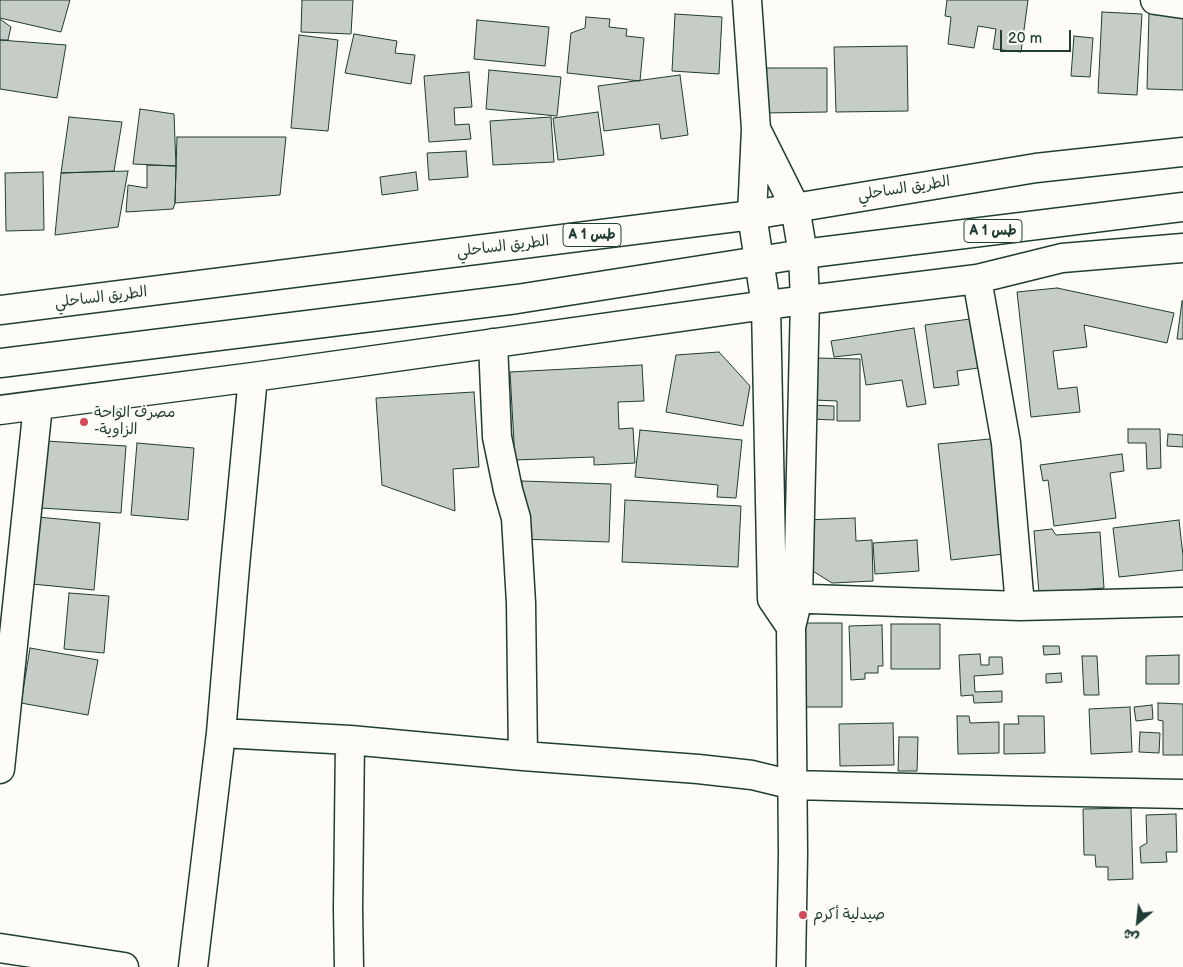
<!DOCTYPE html>
<html>
<head>
<meta charset="utf-8">
<style>
	body { margin:0 }
	#map { position:relative; width:1183px; height:967px; overflow:hidden; background:#fdfcf7; font-family:"Balsamiq Sans","Playpen Sans Arabic",sans-serif }
	canvas { display:block }
	.north { position:absolute; left:1113px; top:897px; width:50px; height:50px; -webkit-text-stroke:4px #fdfcf7; paint-order:stroke; rotate:208deg; font-size:14px; font-weight:700; line-height:20px; text-align:center; color:#1f3d34 }
	.north::after { content:''; display:block; margin:auto; width:18px; height:22px; background:#1f3d34; clip-path:polygon(50% 0,100% 100%,50% 72%,0 100%) }
	.scale { position:absolute; left:1000px; top:30px; width:71px; height:22px; box-sizing:border-box; border:2px solid #1f3d34; border-top:0; padding-left:6px; font-size:15px; line-height:18px; white-space:nowrap; color:#1f3d34; -webkit-text-stroke:4px #fdfcf7; paint-order:stroke }
</style>
</head>
<body>
<div id="map">
<canvas width="1183" height="967"></canvas>
<div class="north">ش</div>
<div class="scale">20 m</div>
</div>
<script>
const g = document.querySelector('canvas').getContext('2d');
g.lineJoin = 'round';
function paint(path, color) {
  g.fillStyle = color;
  g.fill(path, 'evenodd');
}
function toPath(rows) {
  const path = new Path2D();
  for (const r of rows) {
    path.moveTo(r[0], r[1]);
    for (let i = 2; i < r.length; i += 2) path.lineTo(r[i], r[i + 1]);
  }
  return path;
}
function stroke(path, color, width, dash) {
  g.strokeStyle = color;
  g.lineWidth = width;
  g.lineCap = dash ? 'butt' : 'round';
  g.setLineDash(dash || []);
  g.stroke(path);
}
function drawText(font, color, halo, rows, align = 'center') {
  g.font = font + ' "Balsamiq Sans","Playpen Sans Arabic",sans-serif';
  g.lineWidth = 4;
  g.setLineDash([]);
  g.textBaseline = 'middle';
  g.strokeStyle = halo;
  g.fillStyle = color;
  for (const [text, x, y, turn = 0] of rows) {
    g.save();
    g.translate(x, y);
    g.rotate((+turn || 0) * Math.PI / 180);
    g.textAlign = isNaN(turn) ? turn : align;
    if (halo) g.strokeText(text, 0, 0);
    g.fillText(text, 0, 0);
    g.restore();
  }
}
const building = toPath([
	[0,0,70,0,61,32,0,18,0,0],
	[302,0,353,0,351,34,301,32,302,0],
	[947,0,1028,0,1021,52,993,49,996,29,978,26,974,48,948,44,951,17,945,16,947,0],
	[1102,12,1142,14,1137,95,1098,93,1102,12],
	[1149,13,1183,14,1183,90,1147,89,1149,13],
	[675,14,722,17,719,74,672,71,675,14],
	[586,17,610,19,609,27,627,29,626,36,644,38,640,81,567,73,571,33,585,28,586,17],
	[0,19,11,27,8,40,0,40,0,19],
	[477,20,549,27,545,66,474,59,477,20],
	[354,34,397,41,395,53,415,55,411,84,345,73,354,34],
	[299,35,338,40,328,131,291,128,299,35],
	[1074,36,1093,38,1090,77,1071,76,1074,36],
	[0,40,66,45,57,98,0,89,0,40],
	[907,46,908,111,836,112,834,47,907,46],
	[763,68,827,68,827,112,763,113,763,68],
	[489,70,561,77,557,116,486,109,489,70],
	[469,72,472,107,454,108,455,125,469,124,471,139,429,142,424,76,469,72],
	[680,75,688,135,661,139,659,124,604,131,598,86,680,75],
	[140,109,174,114,176,166,133,164,140,109],
	[598,112,604,155,558,160,553,118,598,112],
	[69,117,122,122,114,171,61,173,69,117],
	[551,117,554,162,493,165,490,121,551,117],
	[177,137,286,137,280,195,175,203,177,137],
	[466,151,468,177,429,180,427,153,466,151],
	[147,165,176,166,175,203,173,209,126,212,128,185,147,188,147,165],
	[128,171,118,227,55,235,61,173,128,171],
	[43,172,44,230,6,231,5,173,43,172],
	[416,172,418,190,382,195,380,177,416,172],
	[1057,288,1174,313,1167,343,1084,325,1087,347,1053,351,1058,389,1077,387,1080,412,1031,417,1017,292,1057,288],
	[1182,301,1183,301,1183,339,1177,339,1182,301],
	[970,319,978,368,957,371,959,385,934,388,925,325,970,319],
	[914,328,926,404,907,407,902,380,866,385,861,354,834,357,831,341,914,328],
	[719,352,750,386,743,426,666,412,676,355,719,352],
	[815,358,860,359,860,421,837,421,837,401,815,400,815,358],
	[642,365,644,401,618,402,619,429,633,428,635,463,594,465,594,457,515,460,510,372,642,365],
	[474,392,479,467,453,469,455,511,382,485,376,398,474,392],
	[809,405,834,406,834,420,809,419,809,405],
	[1128,429,1160,429,1161,468,1147,469,1146,443,1128,443,1128,429],
	[640,430,742,440,736,498,717,497,718,485,635,477,640,430],
	[1168,434,1183,435,1183,447,1167,446,1168,434],
	[1000,438,1013,553,951,560,938,444,1000,438],
	[46,441,126,446,121,513,41,508,46,441],
	[137,443,194,448,188,520,131,515,137,443],
	[1122,454,1124,471,1110,473,1116,518,1054,526,1048,480,1043,481,1040,465,1122,454],
	[522,481,611,484,609,542,520,539,522,481],
	[625,500,741,506,738,567,622,562,625,500],
	[38,517,100,523,94,590,32,584,38,517],
	[855,518,856,541,872,540,873,581,832,583,808,568,806,520,855,518],
	[1179,520,1183,556,1183,570,1119,577,1113,528,1179,520],
	[1052,529,1056,535,1100,532,1104,588,1039,593,1034,531,1052,529],
	[917,540,919,571,875,574,873,543,917,540],
	[69,593,109,596,104,653,64,649,69,593],
	[800,623,842,623,842,707,800,707,800,623],
	[891,624,940,624,940,669,891,669,891,624],
	[882,625,883,666,878,666,878,673,865,673,865,679,851,680,849,626,882,625],
	[1043,646,1059,646,1060,654,1044,655,1043,646],
	[30,648,98,660,88,715,21,703,30,648],
	[980,654,981,665,989,665,989,657,1002,657,1003,674,974,676,975,692,1002,691,1002,702,974,703,973,695,961,696,959,655,980,654],
	[1179,655,1179,684,1146,684,1146,656,1179,655],
	[1082,656,1097,656,1099,695,1084,695,1082,656],
	[1061,673,1062,682,1046,683,1046,674,1061,673],
	[1158,703,1183,704,1183,755,1163,755,1163,721,1158,720,1158,703],
	[1152,705,1153,719,1136,721,1134,707,1152,705],
	[1130,707,1132,752,1091,754,1089,709,1130,707],
	[957,716,969,716,970,723,999,722,999,753,958,754,957,716],
	[1018,716,1044,716,1045,753,1004,754,1004,724,1019,724,1018,716],
	[893,723,894,765,840,766,839,724,893,723],
	[1140,732,1160,733,1159,753,1139,752,1140,732],
	[899,737,918,737,917,771,898,771,899,737],
	[1131,808,1133,879,1108,880,1108,867,1096,867,1095,855,1084,855,1083,809,1131,808],
	[1176,814,1177,852,1166,852,1167,862,1141,863,1140,847,1147,843,1146,815,1176,814]
]);
paint(building, '#c6cdc7');
stroke(building, '#1f3d34', 1);
const minor = toPath([
	[747,0,756,129,752,215,766,305,772,599,791,627],
	[1155,0,1183,4],
	[756,129,795,207,803,254,805,300,798,598,791,627,793,854,791,967],
	[977,279,1006,443,1020,606],
	[493,343,497,437,508,490,516,518,521,603,523,756],
	[0,410,253,377,766,305,977,279,1062,258,1183,248],
	[780,598,1020,606,1183,602],
	[221,733,350,740,523,756,698,769,752,775,793,785,1028,791,1183,794],
	[0,769,38,405],
	[0,948,124,967],
	[193,967,221,733,235,566,253,377],
	[349,967,348,909,350,740]
]);
const highway = toPath([
	[0,310,752,215,1036,168,1183,152],
	[0,363,517,299,803,254,1183,207]
]);
stroke(minor, '#1f3d34', 31);
stroke(highway, '#1f3d34', 31);
stroke(minor, '#fdfcf7', 28);
stroke(highway, '#fdfcf7', 28);
for (const [x, y, r, color] of [
	[84,422,5,"#d1495b"],
	[803,915,5,"#d1495b"]
]) {
  const dot = new Path2D();
  dot.arc(x, y, r, 0, 2 * Math.PI);
  g.fillStyle = color;
  g.fill(dot);
  stroke(dot, '#fdfcf7', 2);
}
for (const [x, y, w] of [
	[993,231,58],
	[592,235,58]
]) {
  const box = new Path2D();
  box.roundRect(x - w / 2, y - 11.5, w, 23, 4);
  g.fillStyle = '#fdfcf7';
  g.fill(box);
  stroke(box, '#1f3d34', 1);
}
drawText('bold 14px', '#1f3d34', null, [
	["A 1 طس",993,231],
	["A 1 طس",592,235]
]);
drawText('15px', '#1f3d34', '#fdfcf7', [
	["الطريق الساحلي",904,189,-9],
	["الطريق الساحلي",503,247,-7],
	["الطريق الساحلي",101,298,-7]
]);
drawText('15px', '#1f3d34', '#fdfcf7', [
	["مصرف الواحة",94,413],
	["-الزاوية",94,430],
	["صيدلية أكرم",813,915]
], 'left');
</script>
</body>
</html>
